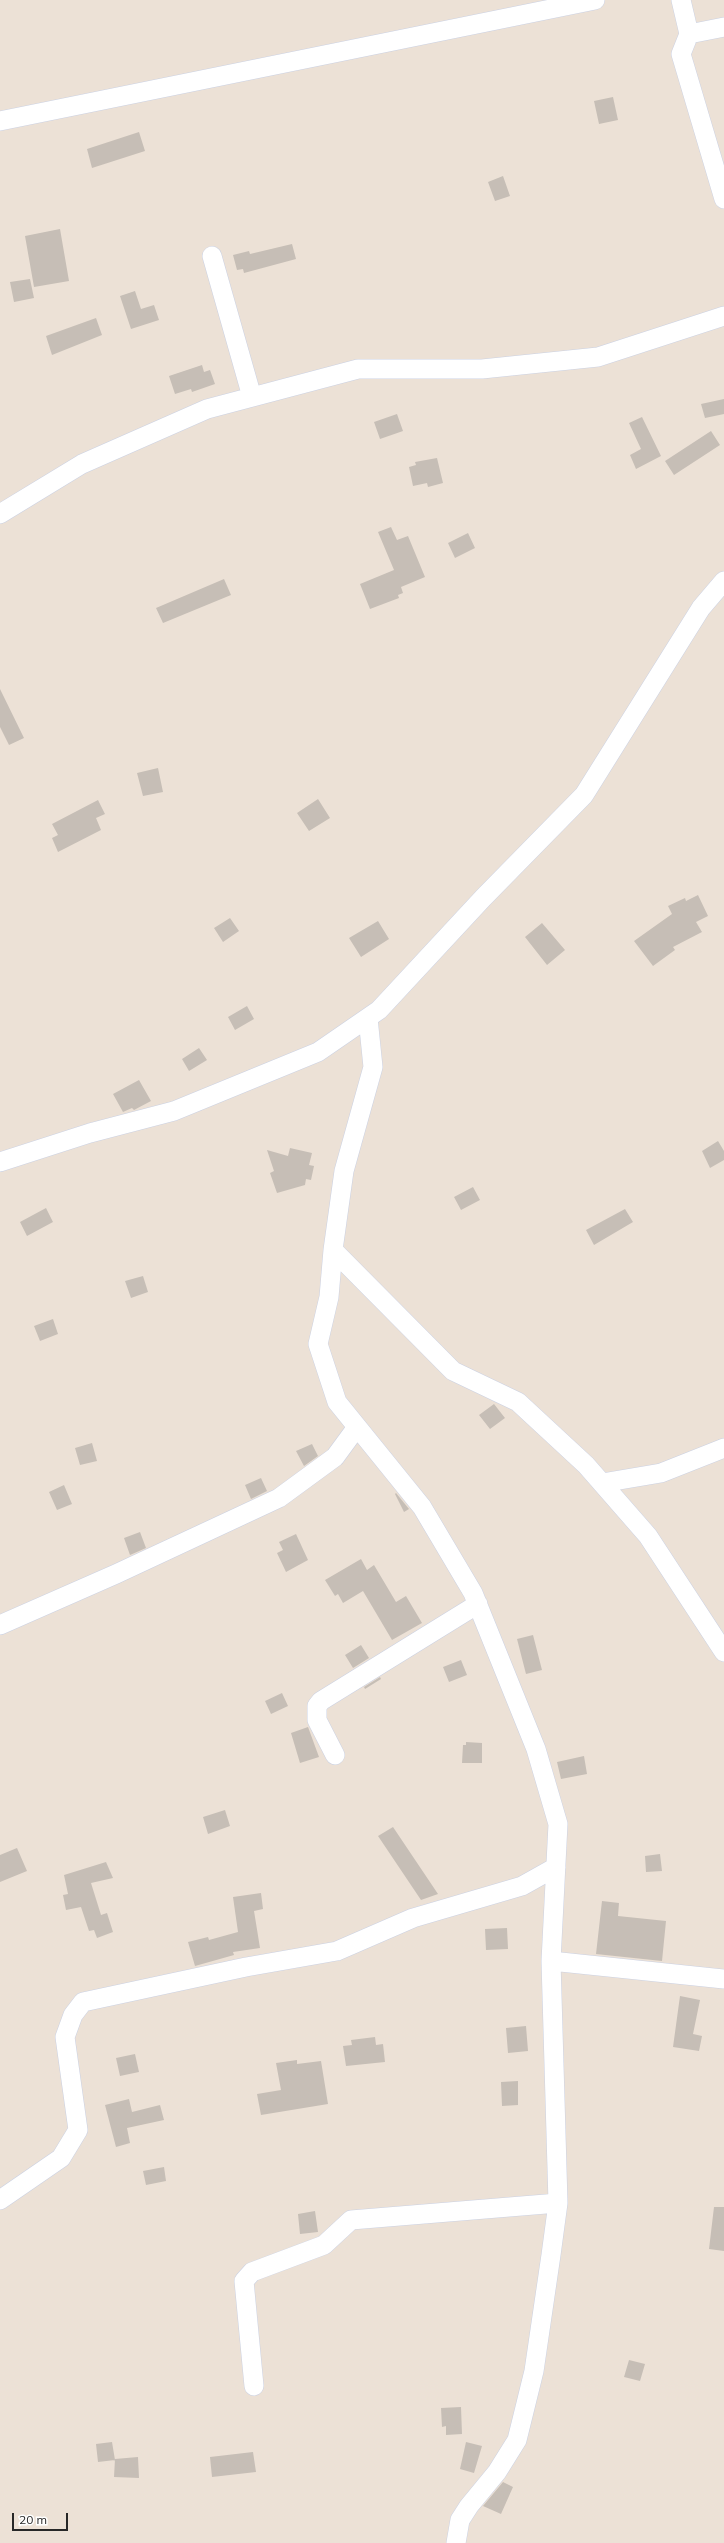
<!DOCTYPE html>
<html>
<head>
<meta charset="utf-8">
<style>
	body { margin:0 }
	#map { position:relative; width:724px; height:2543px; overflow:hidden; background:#ece1d6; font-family:Mulish,sans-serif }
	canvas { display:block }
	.scale { position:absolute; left:12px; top:2513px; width:56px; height:18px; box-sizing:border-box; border:2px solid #272727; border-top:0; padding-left:5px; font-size:12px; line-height:14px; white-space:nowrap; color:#272727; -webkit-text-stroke:3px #fff; paint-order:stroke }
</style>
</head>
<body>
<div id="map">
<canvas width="724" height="2543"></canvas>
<div class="scale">20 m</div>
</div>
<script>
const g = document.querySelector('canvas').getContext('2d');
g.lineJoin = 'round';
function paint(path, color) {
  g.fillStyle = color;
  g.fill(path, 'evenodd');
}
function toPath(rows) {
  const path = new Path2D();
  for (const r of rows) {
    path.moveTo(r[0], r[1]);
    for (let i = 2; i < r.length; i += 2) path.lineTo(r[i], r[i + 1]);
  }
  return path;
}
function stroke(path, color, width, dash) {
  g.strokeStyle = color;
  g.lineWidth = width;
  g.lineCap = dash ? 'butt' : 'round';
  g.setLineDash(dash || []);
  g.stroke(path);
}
paint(toPath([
	[613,97,618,120,599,124,594,101],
	[139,132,145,151,92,168,87,149],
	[503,176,510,196,495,201,488,182],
	[60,229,69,281,34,287,25,236],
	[292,244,296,259,244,273,243,269,237,270,233,255,249,251,250,254],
	[30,279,34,298,14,302,10,282],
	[135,291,141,309,154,305,159,320,131,329,120,296],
	[96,318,102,335,52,355,46,336],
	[202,365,204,372,210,370,215,384,192,392,191,389,175,394,169,376],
	[724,399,724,414,705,418,701,404],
	[397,414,403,431,380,439,374,422],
	[642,417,661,456,636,469,630,455,641,449,629,423],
	[711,431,720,445,674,475,665,461],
	[437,458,443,483,428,487,427,483,413,486,409,467,416,465,415,462],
	[391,527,397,540,408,536,425,577,401,587,403,593,398,595,399,598,370,609,360,584,394,570,378,532],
	[468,533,475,548,455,558,448,543],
	[224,579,231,595,163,623,156,608],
	[0,689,24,738,9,745,0,727],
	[158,768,163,792,143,796,137,773],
	[318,799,330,818,309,831,297,813],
	[98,800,105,814,96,818,101,830,58,852,52,838,58,835,52,824],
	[698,895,708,916,696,922,702,932,673,947,675,950,653,966,634,941,672,914,668,906,685,898,686,901],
	[230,918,239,931,223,942,214,928],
	[378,921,389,939,361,957,349,938],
	[542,923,565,950,547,965,525,937],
	[247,1006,254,1019,235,1030,228,1017],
	[199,1048,207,1060,189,1071,182,1059],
	[139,1080,151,1101,134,1110,132,1108,123,1112,113,1094],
	[718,1141,724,1151,724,1160,710,1168,702,1151],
	[290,1148,312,1153,309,1165,314,1166,311,1180,306,1179,305,1185,277,1193,270,1173,274,1171,267,1150,288,1156],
	[473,1187,480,1200,461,1210,454,1197],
	[46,1208,53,1222,27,1236,20,1222],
	[625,1209,633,1222,594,1245,586,1230],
	[143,1276,148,1292,131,1298,125,1281],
	[53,1319,58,1334,40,1341,34,1326],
	[494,1404,505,1418,490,1429,479,1415],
	[92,1443,97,1461,80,1465,75,1448],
	[312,1444,318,1456,304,1466,296,1451],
	[261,1478,267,1491,251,1499,245,1485],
	[64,1485,72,1504,57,1510,49,1492],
	[396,1493,409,1509,404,1512,395,1494],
	[140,1532,146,1548,130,1555,124,1538],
	[296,1534,308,1560,286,1572,277,1553,283,1550,279,1542],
	[361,1559,367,1570,374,1565,396,1602,406,1596,422,1623,392,1640,363,1591,343,1603,338,1594,335,1596,325,1580],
	[533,1635,542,1670,526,1674,517,1639],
	[361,1645,369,1658,353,1668,345,1655],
	[461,1660,467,1675,449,1682,443,1667],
	[380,1677,381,1679,365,1689,364,1687],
	[282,1693,288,1706,271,1714,265,1701],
	[308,1727,319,1757,300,1763,291,1733],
	[466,1742,482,1743,482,1763,462,1763,463,1745,466,1745],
	[584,1756,587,1774,561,1779,557,1762],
	[225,1810,230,1826,208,1834,203,1817],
	[393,1827,438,1894,421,1900,378,1836],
	[17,1848,27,1871,0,1882,0,1855],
	[660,1854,662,1871,646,1872,645,1856],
	[106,1862,113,1878,91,1883,101,1915,107,1913,113,1932,97,1938,94,1930,89,1931,81,1907,66,1910,63,1895,68,1894,64,1875],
	[261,1893,263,1909,254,1911,260,1948,233,1952,234,1955,195,1966,188,1942,208,1937,209,1940,238,1932,233,1897],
	[602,1901,619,1903,618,1916,666,1921,662,1961,596,1954],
	[507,1928,508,1949,486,1950,485,1929],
	[680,1996,700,2000,693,2034,702,2036,699,2051,673,2047],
	[526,2026,528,2051,508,2053,506,2028],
	[375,2037,376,2045,383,2044,385,2062,346,2066,343,2046,352,2045,351,2040],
	[135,2054,139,2072,120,2076,116,2058],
	[297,2060,297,2064,321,2061,328,2104,261,2115,257,2094,281,2090,276,2063],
	[518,2081,518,2105,502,2106,501,2082],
	[129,2099,132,2112,160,2105,164,2120,127,2128,130,2143,116,2147,105,2105],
	[164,2167,166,2181,146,2185,143,2171],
	[714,2207,724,2207,724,2251,709,2249],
	[315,2211,318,2232,300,2234,298,2214],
	[629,2360,645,2364,640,2381,624,2377],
	[461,2407,462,2434,446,2435,446,2426,442,2427,441,2408],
	[112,2442,115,2460,98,2462,96,2444],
	[466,2442,482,2446,474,2473,460,2469],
	[253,2452,256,2472,212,2477,210,2457],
	[138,2457,139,2478,114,2477,115,2459],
	[503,2482,513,2487,501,2514,483,2506]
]), '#c6beb6');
const minor = toPath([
	[681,0,689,34,724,27],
	[689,34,681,54,724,199],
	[0,121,595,0],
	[212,256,252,397],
	[0,514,82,464,207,409,358,369,482,369,598,357,724,316],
	[368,1018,373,1067,344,1171,333,1250,453,1371,518,1402,586,1465,648,1536,724,1652],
	[0,1162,90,1133,174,1111,318,1052,379,1010,483,898,584,795,701,608,724,581],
	[333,1250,329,1297,318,1344,337,1402,422,1507,473,1593,536,1749,558,1824,551,1961,558,2203,551,2255,534,2371,517,2440,497,2472,469,2506,460,2520,456,2543],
	[602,1483,661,1473,724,1448],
	[0,1625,116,1574,279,1498,335,1457,357,1427],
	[335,1755,317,1720,317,1706,321,1701,478,1604],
	[551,1961,724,1979],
	[0,2200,61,2158,78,2130,65,2037,73,2015,83,2002,246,1967,337,1951,413,1918,522,1886,556,1867],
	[254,2386,244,2281,252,2272,324,2245,351,2220,558,2203]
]);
stroke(minor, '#cbd1e2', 20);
stroke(minor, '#fff', 19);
</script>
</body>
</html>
